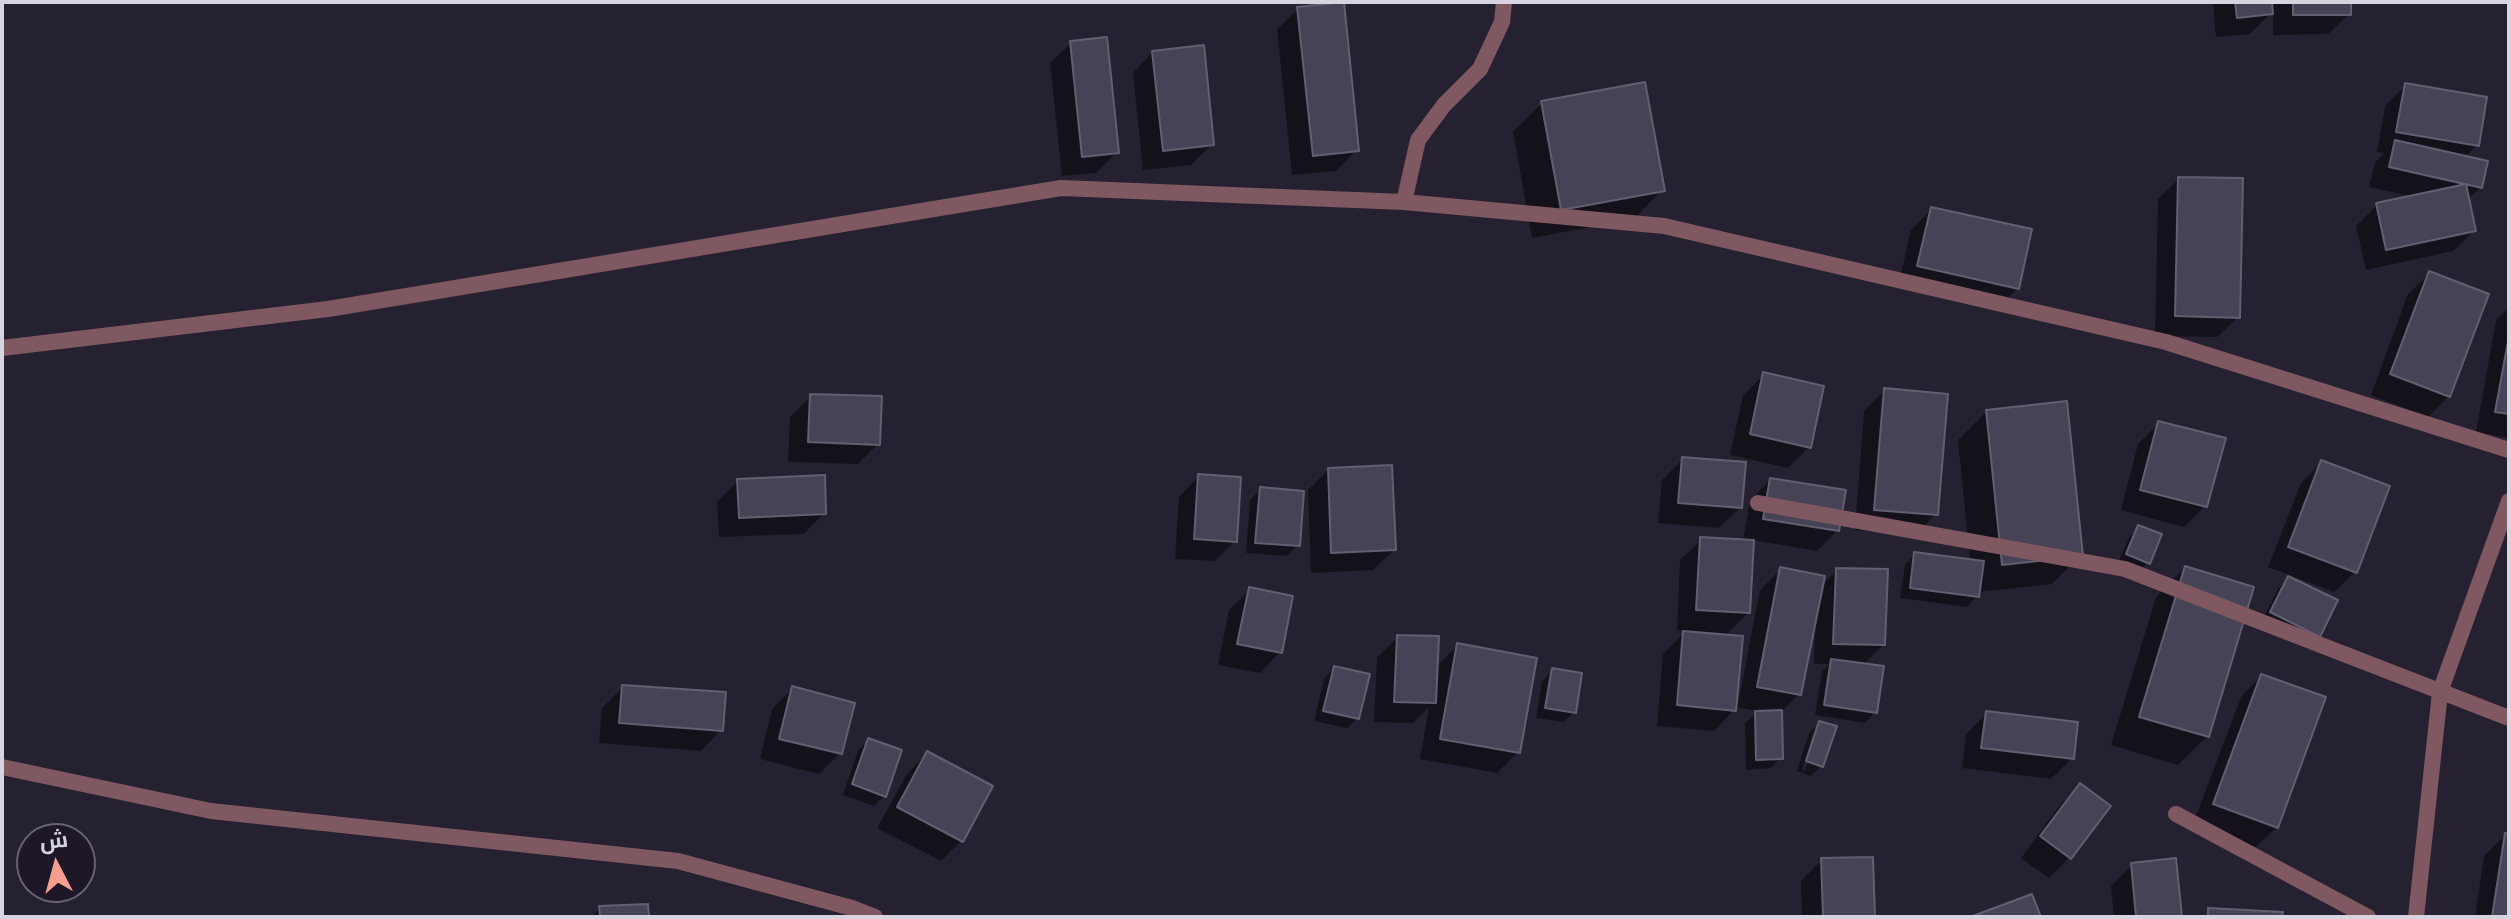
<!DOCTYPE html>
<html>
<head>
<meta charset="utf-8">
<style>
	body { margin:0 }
	#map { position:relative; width:2511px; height:919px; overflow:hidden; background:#262131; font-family:Figtree,Cairo,sans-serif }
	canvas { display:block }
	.frame { position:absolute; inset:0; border:4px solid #d8d4df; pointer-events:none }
	.north { position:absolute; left:16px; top:823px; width:80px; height:80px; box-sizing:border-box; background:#1d1727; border:2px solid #686371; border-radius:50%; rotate:354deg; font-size:22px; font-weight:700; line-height:32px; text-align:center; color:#d8d4df }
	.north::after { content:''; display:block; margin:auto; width:28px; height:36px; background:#f59d8f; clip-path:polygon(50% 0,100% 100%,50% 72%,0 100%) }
</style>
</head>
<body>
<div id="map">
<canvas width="2511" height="919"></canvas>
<div class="frame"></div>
<div class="north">ش</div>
</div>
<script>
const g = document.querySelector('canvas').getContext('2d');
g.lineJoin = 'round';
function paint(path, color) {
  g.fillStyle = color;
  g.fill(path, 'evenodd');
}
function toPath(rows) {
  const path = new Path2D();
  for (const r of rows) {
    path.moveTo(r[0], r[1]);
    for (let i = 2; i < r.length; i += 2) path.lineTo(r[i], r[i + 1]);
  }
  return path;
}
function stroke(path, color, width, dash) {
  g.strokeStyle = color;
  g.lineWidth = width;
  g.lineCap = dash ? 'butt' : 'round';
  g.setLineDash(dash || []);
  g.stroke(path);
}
paint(toPath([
	[2213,2,2349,2,2349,14,2328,34,2273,35,2273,11,2250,34,2216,37],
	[1298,9,1357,150,1336,171,1292,175,1277,29],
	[1071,43,1117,152,1096,173,1062,176,1050,63],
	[1153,52,1212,144,1191,165,1143,170,1133,73],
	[2406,85,2477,145,2464,158,2480,187,2468,200,2474,231,2453,251,2366,270,2356,226,2377,205,2414,197,2369,187,2375,163,2384,153,2377,152,2385,106],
	[1542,103,1662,190,1634,219,1532,238,1513,132],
	[2179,179,2238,317,2217,337,2155,336,2158,199],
	[1932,209,2018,288,1997,309,1898,287,1911,230],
	[2429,274,2449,396,2428,417,2371,395,2408,294],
	[2509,307,2509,438,2476,432,2496,320],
	[1764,375,1809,447,1788,468,1730,455,1743,395],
	[1885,390,1936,514,1915,535,1855,530,1864,411],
	[811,396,878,444,858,464,788,462,790,417],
	[1987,411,2081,555,2052,584,1978,592,1977,596,1967,607,1900,598,1905,565,1915,554,1970,561,1958,440],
	[2159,423,2205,506,2184,527,2121,510,2138,444],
	[1683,459,1740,508,1719,528,1658,523,1662,480],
	[2321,463,2355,572,2334,592,2268,567,2301,483],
	[1328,470,1394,550,1373,570,1311,573,1308,490],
	[1199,476,1235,541,1215,561,1175,559,1179,497],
	[1770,480,1838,530,1817,551,1752,540,1748,613,1724,637,1735,703,1738,704,1760,590,1781,569,1821,586,1837,570,1883,645,1863,665,1875,712,1865,723,1815,715,1822,672,1829,664,1814,664,1815,627,1813,627,1799,694,1780,713,1781,758,1771,768,1746,770,1745,723,1758,711,1735,707,1734,710,1714,731,1657,726,1663,654,1686,631,1677,630,1680,560,1701,540,1743,541,1750,500],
	[738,481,824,513,804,534,719,537,717,502],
	[1261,489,1298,545,1287,556,1246,553,1250,500],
	[2139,527,2159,535,2148,563,2138,573,2117,565,2129,538],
	[2185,568,2207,736,2178,765,2111,745,2156,597],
	[2288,578,2319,636,2261,623,2278,589],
	[1250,589,1280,652,1260,673,1218,665,1229,610],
	[1398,637,1435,668,1457,646,1518,752,1497,773,1420,759,1429,707,1413,723,1374,722,1377,657],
	[1334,668,1358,718,1347,728,1314,721,1324,679],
	[1553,671,1574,712,1564,722,1536,718,1542,681],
	[2261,676,2277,827,2256,847,2193,824,2241,697],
	[623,687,721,730,701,751,599,743,602,708],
	[793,688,840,753,819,774,760,759,772,709],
	[1987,713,2072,758,2051,779,1962,768,1966,734],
	[1820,723,1821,765,1811,776,1797,771,1809,733],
	[1813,733,1818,733,1805,771,1802,770],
	[868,740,885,795,874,806,843,795,858,751],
	[927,753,961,841,941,861,877,828,907,774],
	[2080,785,2108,807,2069,858,2049,878,2021,858,2059,806],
	[2505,835,2509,835,2509,917,2475,917,2484,856],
	[1822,860,1873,917,1802,917,1801,881],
	[2132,865,2180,917,2114,917,2111,886],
	[600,908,647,917,591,917]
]), '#0007');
const building = toPath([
	[1344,2,1359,151,1313,156,1297,7,1344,2],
	[2235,2,2272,2,2273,14,2237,18,2235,2],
	[2293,2,2351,2,2351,15,2293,15,2293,2],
	[1107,37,1119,153,1082,157,1070,41,1107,37],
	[1204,45,1214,145,1163,151,1152,51,1204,45],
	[1645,82,1665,191,1561,210,1541,101,1645,82],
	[2405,83,2487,97,2479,146,2396,132,2405,83],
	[2395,140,2488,161,2482,188,2389,167,2395,140],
	[2178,177,2243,178,2240,318,2175,316,2178,177],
	[2466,184,2476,231,2386,250,2376,203,2466,184],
	[1931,207,2032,229,2019,289,1917,266,1931,207],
	[2429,271,2489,294,2450,397,2390,374,2429,271],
	[2509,336,2509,414,2495,412,2509,336],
	[1763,372,1824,386,1811,448,1750,434,1763,372],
	[1884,388,1948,394,1938,515,1874,510,1884,388],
	[810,394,882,396,880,445,808,442,810,394],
	[2067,401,2083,556,2002,565,1986,410,2067,401],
	[2158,421,2226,438,2207,507,2140,490,2158,421],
	[1682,457,1746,462,1742,508,1678,503,1682,457],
	[2321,460,2390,486,2357,573,2288,547,2321,460],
	[1392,465,1396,550,1331,553,1328,468,1392,465],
	[1198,474,1241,477,1237,542,1194,539,1198,474],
	[825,475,826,514,739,518,737,479,825,475],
	[1770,478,1846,490,1839,531,1763,519,1770,478],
	[1260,487,1304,491,1300,546,1255,543,1260,487],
	[2138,525,2162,534,2150,564,2126,554,2138,525],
	[1700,537,1754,540,1750,613,1696,610,1700,537],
	[1914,552,1984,561,1979,597,1910,588,1914,552],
	[2185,566,2254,587,2209,737,2139,717,2185,566],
	[1780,567,1825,576,1801,695,1757,687,1780,567],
	[1836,568,1888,569,1885,645,1833,644,1836,568],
	[2288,576,2338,600,2320,637,2270,612,2288,576],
	[1249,587,1293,596,1282,653,1237,644,1249,587],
	[1683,631,1743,636,1736,711,1677,705,1683,631],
	[1397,635,1439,636,1436,703,1394,702,1397,635],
	[1457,643,1537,658,1520,753,1440,739,1457,643],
	[1831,659,1884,666,1877,713,1824,705,1831,659],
	[1334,666,1370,674,1359,719,1323,711,1334,666],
	[1552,668,1582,673,1576,713,1545,708,1552,668],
	[2261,674,2326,697,2278,828,2213,804,2261,674],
	[622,685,726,692,723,731,619,723,622,685],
	[792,686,855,703,842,754,779,739,792,686],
	[1782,710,1783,759,1756,760,1755,711,1782,710],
	[1986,711,2078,722,2074,759,1981,748,1986,711],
	[1819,721,1837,726,1823,767,1806,761,1819,721],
	[868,738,902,750,886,797,852,784,868,738],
	[927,751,993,786,963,842,897,807,927,751],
	[2080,783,2111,806,2071,859,2040,836,2080,783],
	[2505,833,2509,833,2509,917,2492,917,2505,833],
	[1873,857,1875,917,1823,917,1821,858,1873,857],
	[2176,858,2182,917,2136,917,2131,863,2176,858],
	[2032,894,2041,917,1970,917,2032,894],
	[648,904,649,917,600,917,599,906,648,904],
	[2208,908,2283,912,2282,917,2208,917,2208,908]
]);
paint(building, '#454355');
stroke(building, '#625f72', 2);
stroke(toPath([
	[1404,202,1418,140,1444,105,1480,69,1502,22,1504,2],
	[2,348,328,309,1061,188,1404,202,1664,226,2166,342,2509,450],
	[1758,503,2125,569,2509,718],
	[2,767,211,811,678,861,852,908,875,917],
	[2176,814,2368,917],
	[2416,917,2440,692,2509,501]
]), '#7f5862', 16);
</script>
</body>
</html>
